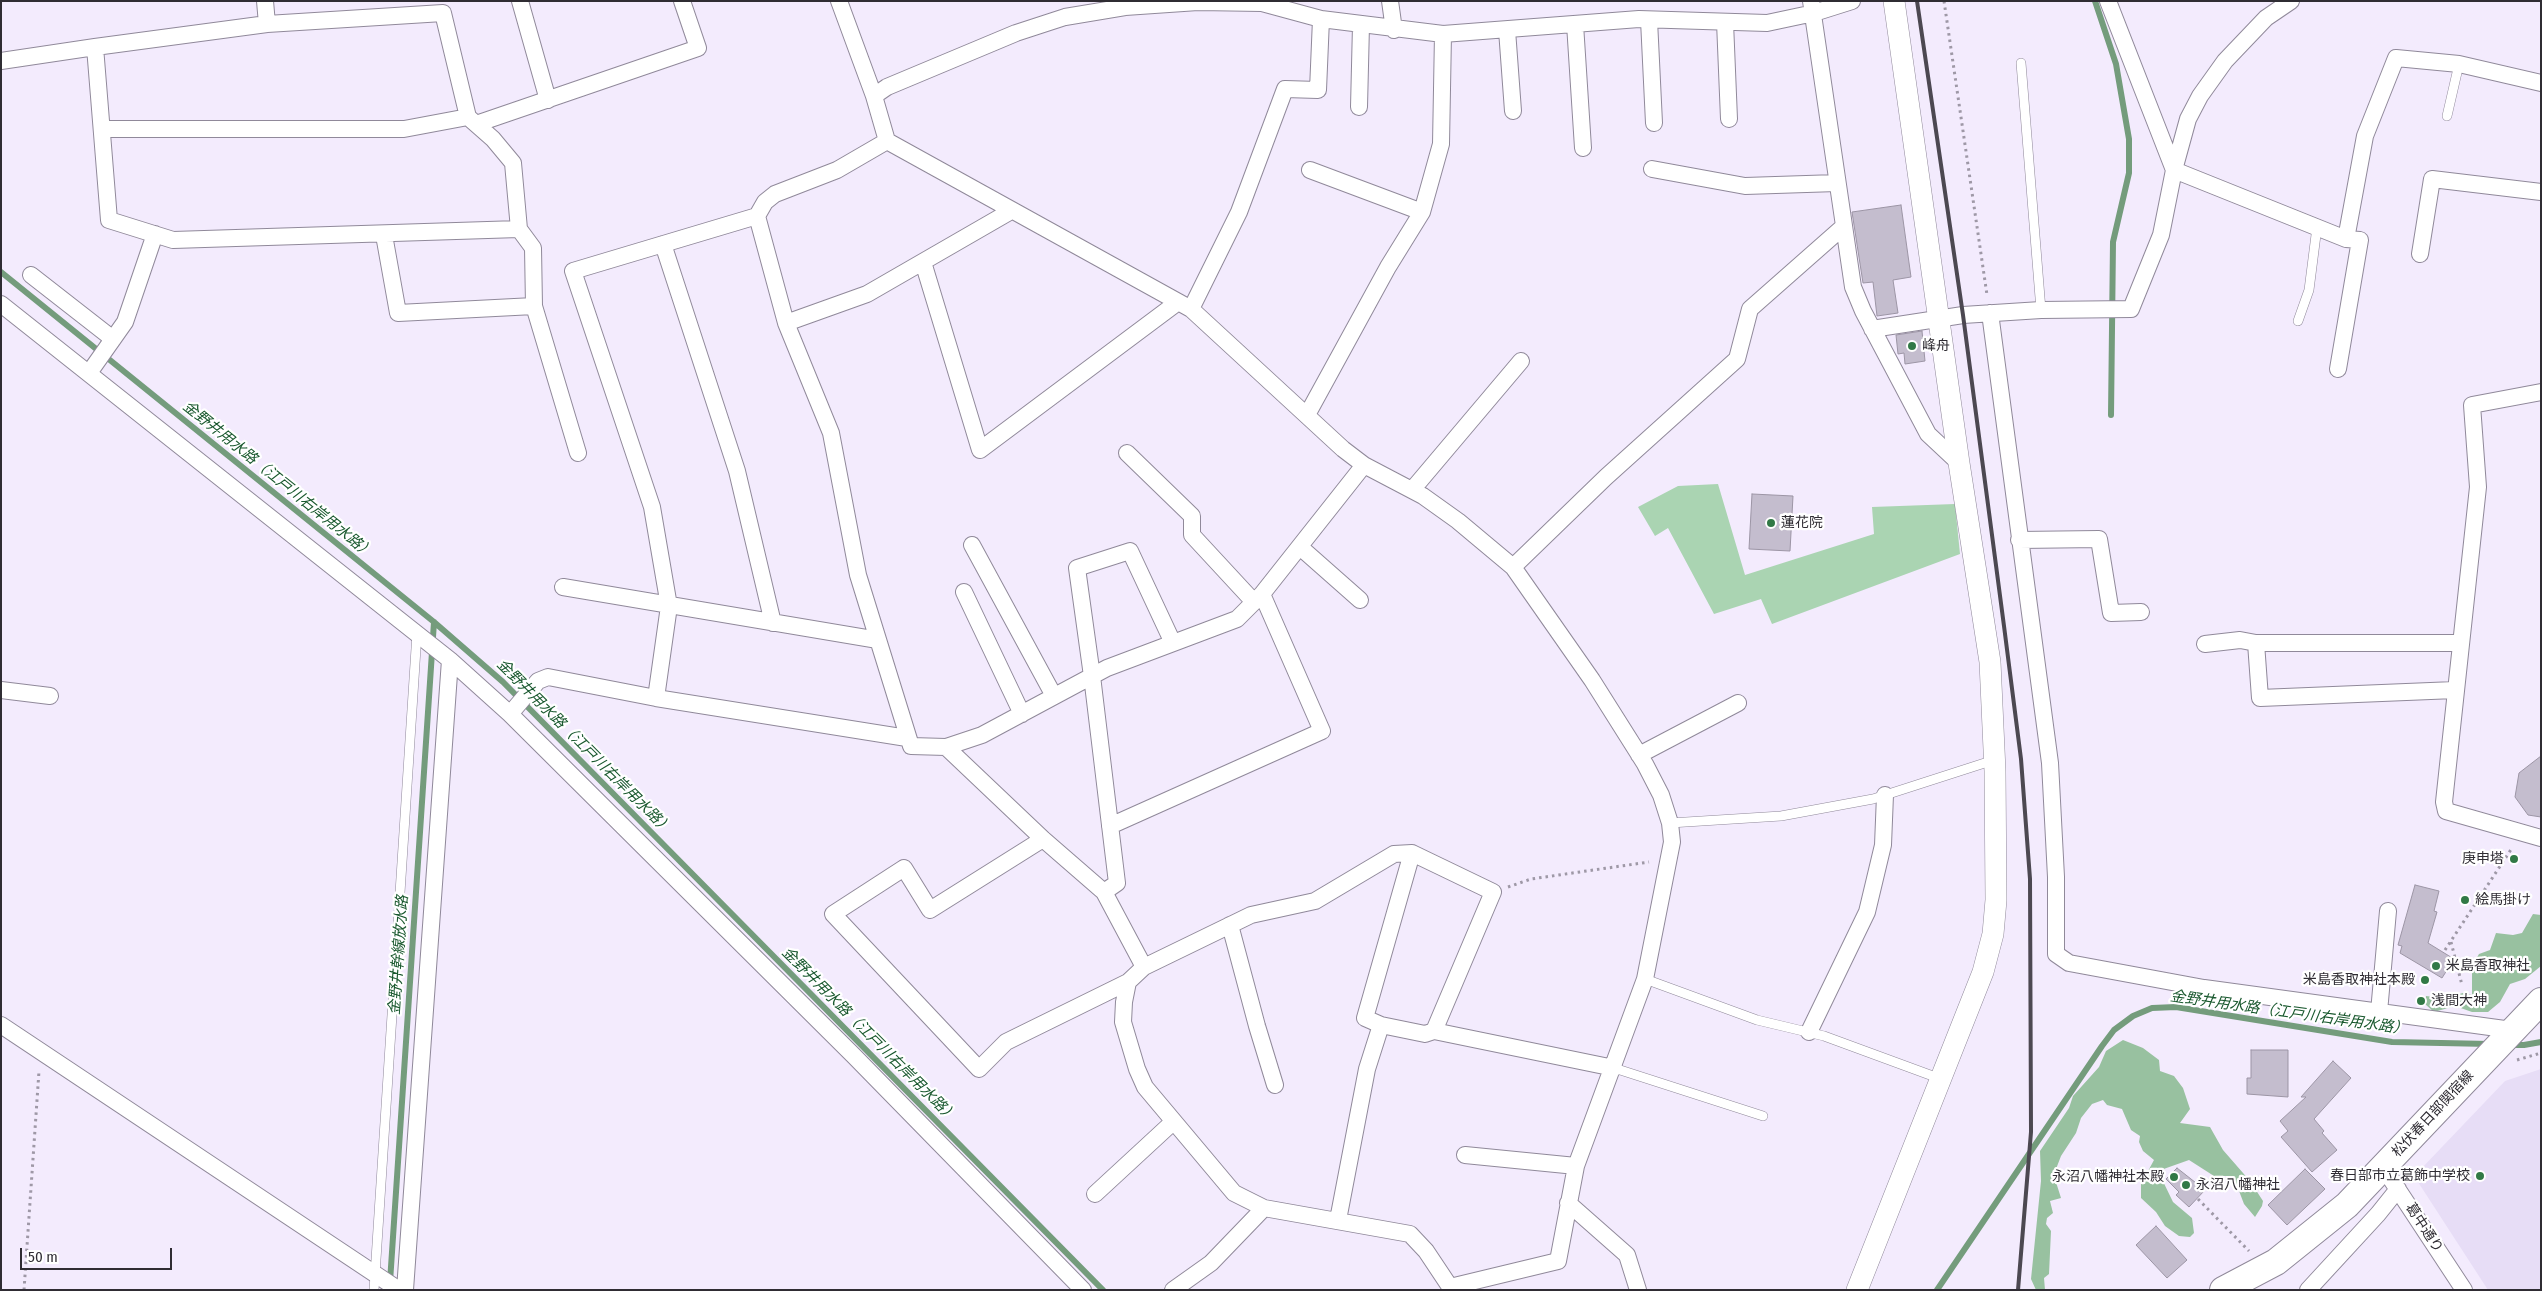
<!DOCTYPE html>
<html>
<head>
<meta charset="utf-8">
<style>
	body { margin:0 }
	#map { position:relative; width:2542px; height:1291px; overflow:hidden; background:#f3ebfd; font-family:"Fira Sans Condensed",sans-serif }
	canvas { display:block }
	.frame { position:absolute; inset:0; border:2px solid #2f2c33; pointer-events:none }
	.scale { position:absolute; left:20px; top:1248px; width:152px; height:22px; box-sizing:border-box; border:2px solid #2f2c33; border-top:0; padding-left:6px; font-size:15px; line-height:18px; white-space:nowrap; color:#2f2c33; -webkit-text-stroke:4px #fff; paint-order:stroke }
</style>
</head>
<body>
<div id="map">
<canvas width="2542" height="1291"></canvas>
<div class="frame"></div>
<div class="scale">50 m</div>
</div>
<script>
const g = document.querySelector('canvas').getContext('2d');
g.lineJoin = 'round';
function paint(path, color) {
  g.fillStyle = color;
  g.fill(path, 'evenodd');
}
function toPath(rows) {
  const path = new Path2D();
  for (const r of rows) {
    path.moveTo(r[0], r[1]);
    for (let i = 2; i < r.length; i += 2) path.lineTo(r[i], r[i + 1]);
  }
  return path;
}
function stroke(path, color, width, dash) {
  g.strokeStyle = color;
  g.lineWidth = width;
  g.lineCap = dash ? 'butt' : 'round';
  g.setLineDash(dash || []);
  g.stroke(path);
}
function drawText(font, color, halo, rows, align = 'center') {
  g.font = font + ' "Fira Sans Condensed","Noto Sans JP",sans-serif';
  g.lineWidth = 4.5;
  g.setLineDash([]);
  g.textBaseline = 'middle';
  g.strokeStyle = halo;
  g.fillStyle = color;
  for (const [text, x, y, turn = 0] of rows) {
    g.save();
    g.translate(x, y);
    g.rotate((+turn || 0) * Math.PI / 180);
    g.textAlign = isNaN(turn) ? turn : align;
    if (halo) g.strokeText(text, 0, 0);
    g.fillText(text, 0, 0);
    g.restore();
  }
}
paint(toPath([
	[2541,1069,2541,1290,2488,1290,2418,1182,2420,1170,2505,1081]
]), '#e7ddf6');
paint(toPath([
	[1718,484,1745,575,1874,534,1872,507,1955,504,1960,554,1772,624,1761,599,1714,614,1668,528,1655,536,1638,507,1678,486]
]), '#aad4b2');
paint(toPath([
	[2533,914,2541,915,2541,966,2525,979,2510,984,2500,1002,2488,1012,2472,1012,2455,1006,2434,1012,2425,1004,2426,996,2443,998,2463,993,2472,995,2472,966,2479,954,2490,950,2496,933,2513,935,2522,933],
	[2123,1040,2143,1048,2159,1060,2160,1071,2174,1076,2183,1088,2190,1109,2180,1123,2210,1127,2223,1150,2250,1181,2263,1201,2262,1206,2255,1217,2244,1204,2236,1183,2227,1176,2214,1176,2189,1160,2158,1171,2173,1202,2192,1218,2194,1233,2190,1237,2179,1236,2165,1226,2156,1212,2141,1198,2141,1184,2154,1160,2143,1151,2139,1142,2140,1136,2131,1130,2122,1109,2107,1105,2103,1100,2092,1104,2081,1118,2076,1133,2061,1156,2056,1169,2055,1179,2061,1198,2050,1201,2053,1213,2047,1218,2046,1224,2051,1231,2049,1274,2044,1278,2045,1290,2036,1290,2031,1279,2041,1181,2040,1151,2069,1108,2073,1096,2099,1067,2106,1051]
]), '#98c1a0');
stroke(toPath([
	[2095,1,2116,64,2129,139,2129,173,2113,242,2111,415],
	[1,272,434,622,503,682,1103,1290],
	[2510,1045,2524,1045,2541,1042],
	[390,1282,434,622],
	[1937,1290,2102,1046,2114,1030,2133,1016,2152,1008,2176,1007,2392,1042,2490,1044]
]), '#749c7c', 6);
const building = toPath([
	[1901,205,1911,277,1893,280,1898,313,1877,316,1873,282,1863,283,1852,212,1901,205],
	[1922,331,1925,361,1905,364,1904,353,1898,354,1896,335,1922,331],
	[1752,494,1793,496,1790,551,1749,549,1752,494],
	[2541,756,2541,817,2528,815,2515,797,2519,773,2541,756],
	[2415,885,2439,891,2434,911,2437,912,2428,943,2454,959,2442,978,2400,953,2402,946,2398,945,2415,885],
	[2251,1050,2288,1050,2288,1097,2247,1094,2247,1078,2251,1078,2251,1050],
	[2333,1061,2351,1078,2314,1119,2324,1131,2322,1133,2337,1150,2312,1172,2281,1137,2288,1131,2280,1121,2306,1097,2301,1097,2333,1061],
	[2177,1168,2205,1190,2189,1207,2176,1195,2179,1192,2166,1179,2177,1168],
	[2305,1169,2325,1189,2287,1225,2268,1205,2305,1169],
	[2156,1226,2187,1260,2167,1278,2136,1245,2156,1226]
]);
paint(building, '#c4bdce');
stroke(building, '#9c95a5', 1);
const service = toPath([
	[2021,63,2041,310],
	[2447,116,2459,64],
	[2298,321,2309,290,2317,227],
	[1670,823,1781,816,1873,799,1994,760],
	[1645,979,1757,1020,1824,1036,1941,1079],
	[1614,1068,1763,1116],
	[374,1290,417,633]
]);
const minor = toPath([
	[265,1,267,24],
	[520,1,548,100],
	[839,1,874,96,887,141,1191,309,1343,449,1364,465,1423,496,1458,521,1513,567,1592,680,1645,764,1661,795,1670,823,1672,842,1645,979,1576,1166,1558,1261,1450,1287,1426,1251,1410,1234,1264,1208,1234,1193,1145,1087,1137,1069,1123,1022,1124,1002,1128,982,1144,967,1251,915,1315,901,1394,854,1412,853,1493,892,1434,1031],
	[1390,1,1394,30],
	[1811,1,1853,287,1863,311,1928,434,1959,463],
	[2108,1,2174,170,2346,239,2365,136,2396,58,2459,64,2541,83],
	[1649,20,1654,123],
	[1725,22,1729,119],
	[1575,24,1583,148],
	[1507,30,1513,111],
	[1,61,95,47,267,24,443,13,468,117,493,139,513,163,519,229,173,240,109,220,95,47],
	[874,96,887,87,1016,33,1065,17,1125,7,1198,2,1262,3,1321,19,1443,34,1639,19,1767,23,1814,13,1852,1],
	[1359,107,1361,25],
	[476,124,698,48,682,1],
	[102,129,404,129,468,117],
	[1652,169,1745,186,1837,183],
	[1310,170,1422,212],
	[757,216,786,323,831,433,858,575,911,746,946,747,982,735,1107,668,1237,619,1262,594,1364,465],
	[384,235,398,313,534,306,533,248,519,229],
	[663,244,737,471,773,623],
	[2420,254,2432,179,2541,192],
	[923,262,980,450,1178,302],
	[31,275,113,339],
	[1,304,450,660,510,714,854,1056,1083,1290],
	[534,306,578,453],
	[1191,309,1239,212,1285,89,1318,90,1321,19],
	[1990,313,2050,763,2056,877,2056,954,2069,963,2204,988,2512,1030],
	[786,323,867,294,1011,211],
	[1872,329,1963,315,2041,310,2131,309,2161,235,2174,170,2188,119,2200,96,2225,61,2266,18,2291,1],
	[2338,369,2360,240,2346,239],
	[89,373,125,322,155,234],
	[2541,392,2472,405,2478,487,2444,802,2446,811,2541,838],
	[1307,415,1388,267,1422,212,1441,144,1443,34],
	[1127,453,1192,516,1192,535,1254,602],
	[1412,490,1521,361],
	[2019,540,2099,539,2111,613,2141,612],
	[972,545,1054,696],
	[1300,547,1360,600],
	[1513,567,1606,477,1737,359,1750,309,1843,227],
	[563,587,878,640],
	[964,592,1022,714],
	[2256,643,2460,643],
	[2205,644,2240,640,2256,643,2260,698,2455,690],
	[1,690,50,696],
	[656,698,669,606,652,507,573,271,757,216,765,202,775,194,837,170,887,141],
	[510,714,538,681,548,677,656,698,907,738],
	[946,747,1043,839,1104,892,1144,967],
	[1639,755,1738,703],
	[1110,826,1322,731,1262,594],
	[1043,839,930,910,904,868,833,914,979,1069,1006,1042,1128,982],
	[1412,853,1365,1018,1381,1025,1425,1034,1434,1031,1614,1068],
	[1104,892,1117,883,1092,676,1077,568,1130,551,1173,643],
	[1230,925,1257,1026,1275,1085],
	[2379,1012,2388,911],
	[1,1025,399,1290],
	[1809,1032,1867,912,1883,845,1885,795],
	[1465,1155,1576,1166],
	[2383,1167,2464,1290],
	[1095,1194,1173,1122],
	[1568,1203,1627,1255,1638,1290],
	[1338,1220,1367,1069,1381,1025],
	[405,1290,450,660],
	[1173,1290,1211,1263,1264,1208],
	[2308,1290,2378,1214,2398,1189]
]);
const tertiary = toPath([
	[1857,1290,1983,972,1993,934,1996,900,1995,771,1990,662,1959,463,1894,1]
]);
const primary = toPath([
	[2223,1290,2276,1262,2347,1205,2541,1001]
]);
stroke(service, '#90899a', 10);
stroke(minor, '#90899a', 18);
stroke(tertiary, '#90899a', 22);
stroke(primary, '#90899a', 28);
stroke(toPath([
	[1944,1,1987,295],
	[1508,887,1531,879,1649,862],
	[2451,942,2462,985],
	[2445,950,2512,848],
	[2517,1060,2541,1053],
	[2198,1199,2249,1251],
	[24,1290,39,1071]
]), '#9e98a6', 3, [2.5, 4]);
stroke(service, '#fff', 9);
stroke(minor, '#fff', 16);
stroke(tertiary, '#fff', 21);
stroke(primary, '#fff', 26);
stroke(toPath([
	[1917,1,1963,315,2004,626,2021,759,2030,879,2031,1132,2018,1290]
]), '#4c4851', 4);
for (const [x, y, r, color] of [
	[1912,346,5,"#317946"],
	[1771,523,5,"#317946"],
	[2514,859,5,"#317946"],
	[2465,900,5,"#317946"],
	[2436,966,5,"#317946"],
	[2425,980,5,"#317946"],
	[2421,1001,5,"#317946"],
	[2480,1176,5,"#317946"],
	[2174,1177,5,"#317946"],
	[2186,1185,5,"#317946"]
]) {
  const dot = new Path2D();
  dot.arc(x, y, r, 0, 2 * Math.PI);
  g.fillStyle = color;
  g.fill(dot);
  stroke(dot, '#fff', 2);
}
drawText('14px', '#2f2c33', '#fff', [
	["峰舟",1922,346],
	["蓮花院",1781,523],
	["庚申塔",2504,859,"right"],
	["絵馬掛け",2475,900],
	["米島香取神社",2446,966],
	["米島香取神社本殿",2415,980,"right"],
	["浅間大神",2431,1001],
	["春日部市立葛飾中学校",2470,1176,"right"],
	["永沼八幡神社本殿",2164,1177,"right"],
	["永沼八幡神社",2196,1185]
], 'left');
drawText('14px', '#2f2c33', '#fff', [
	["松伏春日部関宿線",2433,1114,-47],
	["葛中通り",2424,1228,57]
]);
drawText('italic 15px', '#19582e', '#fff', [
	["金野井用水路（江戸川右岸用水路）",278,480,39],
	["金野井用水路（江戸川右岸用水路）",584,747,45],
	["金野井幹線放水路",399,955,-86],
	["金野井用水路（江戸川右岸用水路）",2289,1013,8],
	["金野井用水路（江戸川右岸用水路）",869,1035,45]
]);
</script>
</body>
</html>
